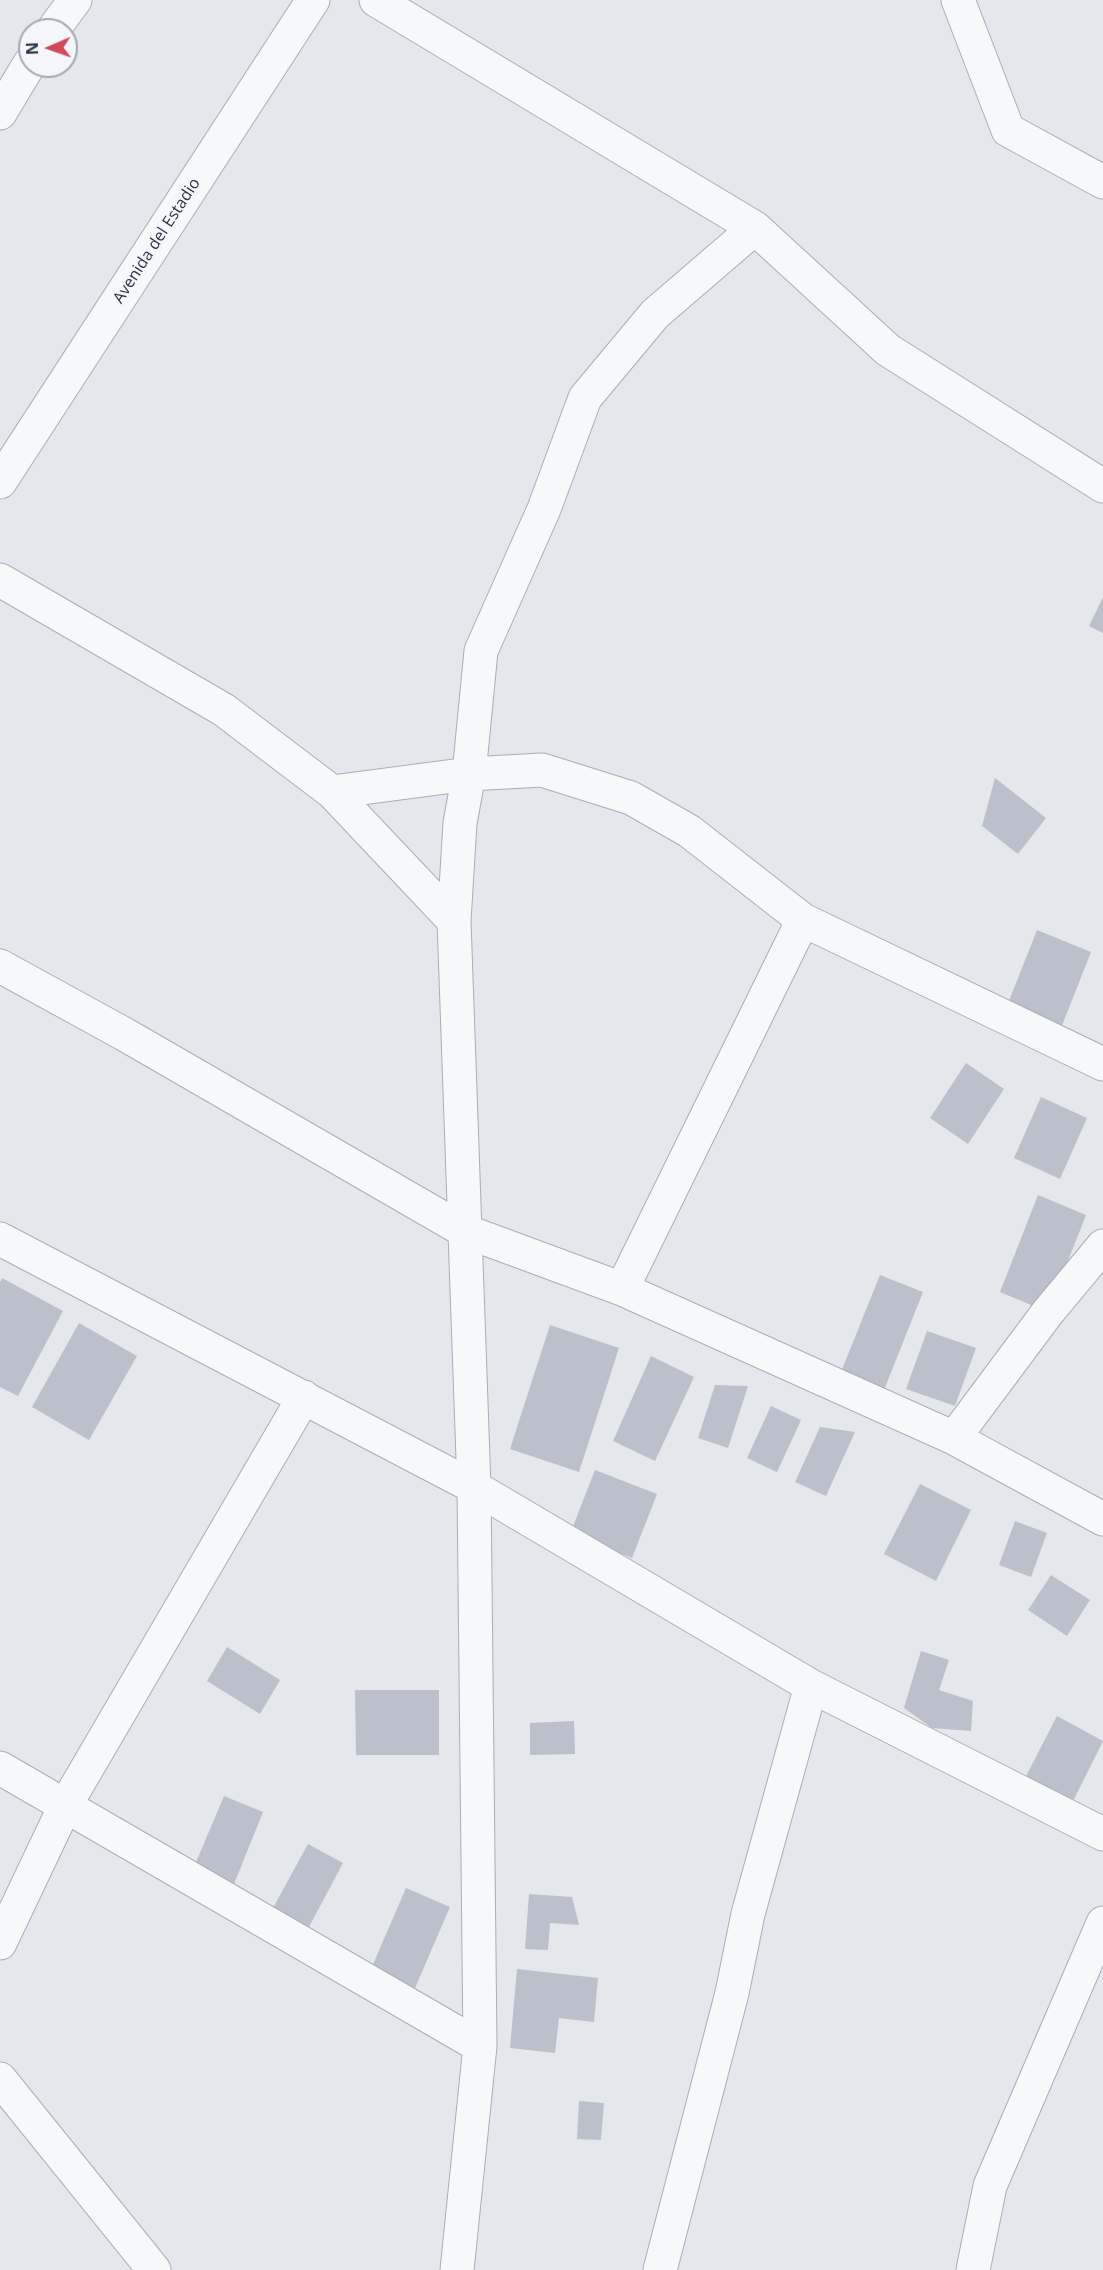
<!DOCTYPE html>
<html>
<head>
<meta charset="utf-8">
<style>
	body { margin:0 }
	#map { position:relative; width:1103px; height:2270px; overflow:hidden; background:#e4e7ec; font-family:"Open Sans",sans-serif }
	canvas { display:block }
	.north { position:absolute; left:18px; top:18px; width:60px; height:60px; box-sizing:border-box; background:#f4f6f9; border:2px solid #a4a8b1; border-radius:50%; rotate:268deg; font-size:16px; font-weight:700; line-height:24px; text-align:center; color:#2b3445 }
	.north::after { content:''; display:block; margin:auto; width:21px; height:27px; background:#d1495b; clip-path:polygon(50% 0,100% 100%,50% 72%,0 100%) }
</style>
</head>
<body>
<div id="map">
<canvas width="1103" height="2270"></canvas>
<div class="north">N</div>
</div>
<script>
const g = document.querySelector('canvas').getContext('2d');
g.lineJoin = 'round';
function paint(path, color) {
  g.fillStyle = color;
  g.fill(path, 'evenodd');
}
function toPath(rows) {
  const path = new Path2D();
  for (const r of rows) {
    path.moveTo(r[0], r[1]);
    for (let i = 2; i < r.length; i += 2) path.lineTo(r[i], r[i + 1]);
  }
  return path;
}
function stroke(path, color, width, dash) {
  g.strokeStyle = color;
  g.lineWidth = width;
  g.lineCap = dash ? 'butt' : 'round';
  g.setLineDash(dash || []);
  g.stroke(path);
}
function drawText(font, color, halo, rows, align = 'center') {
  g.font = font + ' "Open Sans",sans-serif';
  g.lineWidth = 5;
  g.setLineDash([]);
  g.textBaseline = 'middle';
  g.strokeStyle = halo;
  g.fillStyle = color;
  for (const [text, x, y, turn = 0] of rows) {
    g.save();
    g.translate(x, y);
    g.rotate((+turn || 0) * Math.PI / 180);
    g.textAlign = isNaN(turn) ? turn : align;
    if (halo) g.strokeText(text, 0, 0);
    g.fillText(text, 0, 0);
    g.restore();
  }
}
paint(toPath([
	[1103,597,1103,633,1089,626],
	[995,778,1046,818,1018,854,982,826],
	[1037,930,1091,952,1061,1028,1007,1006],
	[966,1063,1004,1089,968,1144,930,1118],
	[1041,1097,1087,1118,1060,1179,1014,1158],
	[1038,1195,1086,1215,1048,1312,1000,1292],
	[880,1275,923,1292,884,1390,841,1372],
	[2,1278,63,1311,18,1396,0,1387,0,1282],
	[79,1323,137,1356,89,1440,32,1407],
	[550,1325,619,1348,579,1472,510,1449],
	[927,1331,976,1348,955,1406,906,1389],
	[651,1356,694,1377,655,1461,613,1441],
	[715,1385,748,1386,728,1448,698,1438],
	[771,1406,801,1420,777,1472,747,1458],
	[820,1427,855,1432,826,1496,795,1482],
	[595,1470,657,1494,632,1558,570,1534],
	[920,1484,971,1510,936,1581,884,1554],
	[1015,1521,1047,1533,1031,1577,999,1565],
	[1051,1575,1090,1600,1067,1636,1028,1610],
	[227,1647,280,1680,260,1714,207,1681],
	[921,1651,949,1660,939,1690,973,1701,971,1731,932,1728,904,1708],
	[355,1690,439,1690,439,1755,356,1755],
	[1057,1716,1103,1741,1070,1807,1023,1782],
	[574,1721,575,1754,530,1755,530,1723],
	[224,1796,263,1812,234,1884,194,1867],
	[308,1844,343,1863,309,1927,273,1908],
	[406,1888,450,1907,415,1988,371,1969],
	[529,1894,572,1897,579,1925,550,1923,548,1950,525,1949],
	[517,1969,598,1978,594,2022,559,2018,555,2053,510,2048],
	[579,2101,604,2103,601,2140,577,2139]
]), '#bbc0ca');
const minor = toPath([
	[376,0,755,228,888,350,1103,486],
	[958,0,1008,130,1103,182],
	[53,30,75,0],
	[0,113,30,63],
	[0,482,313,0],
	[0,580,224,710,332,792,454,921],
	[332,792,469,774,542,770,631,798,689,831,803,920,1103,1064],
	[0,966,124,1034,465,1231,622,1289,954,1438,1103,1519],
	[0,1239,474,1487,811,1686,1103,1834],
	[622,1289,803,920],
	[954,1438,1048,1312,1103,1246],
	[0,1768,480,2046],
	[0,1943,65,1806,304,1397],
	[0,2079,154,2270],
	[457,2270,480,2046,474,1487,454,921,460,823,469,774,481,651,544,509,585,398,655,314,755,228],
	[660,2270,732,1993,748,1914,811,1686],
	[973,2270,990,2186,1103,1923]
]);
stroke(minor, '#a9aeb7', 35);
stroke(minor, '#f7f8fa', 33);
drawText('16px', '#2b3445', '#f4f6f9', [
	["Avenida del Estadio",157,241,-57]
]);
</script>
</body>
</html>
